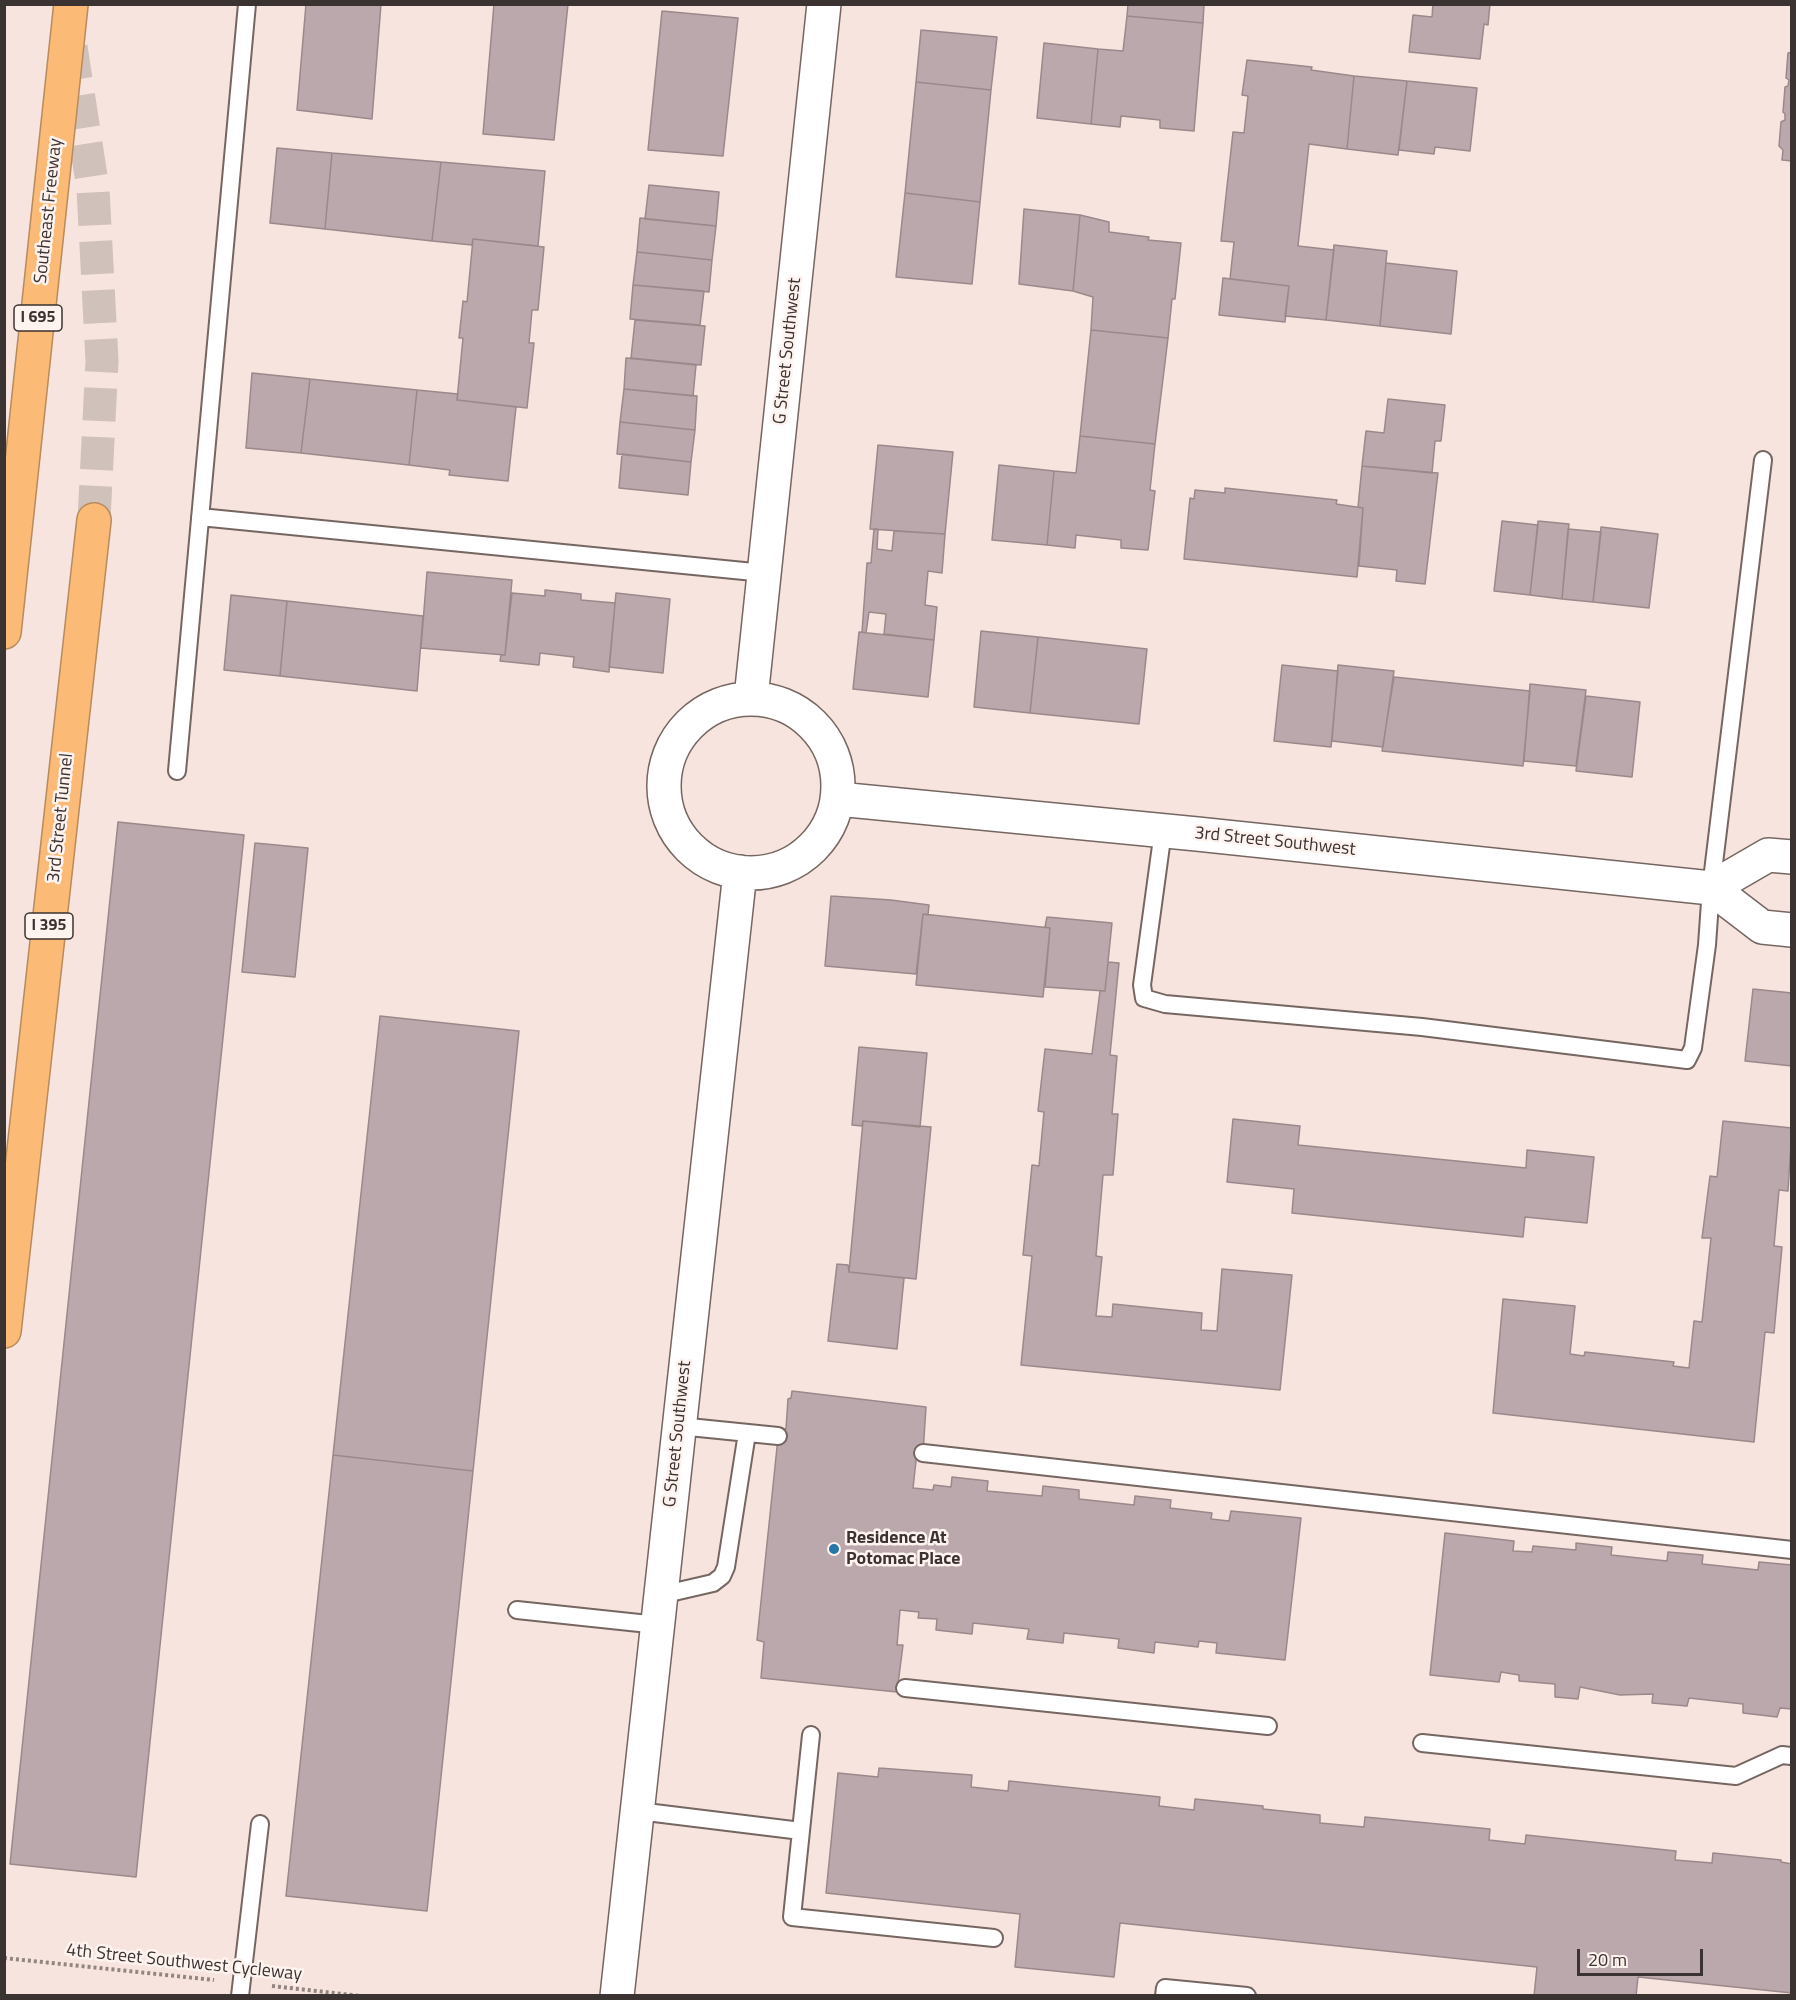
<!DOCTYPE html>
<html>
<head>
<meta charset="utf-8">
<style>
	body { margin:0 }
	#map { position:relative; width:1796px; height:2000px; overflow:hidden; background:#f7e4de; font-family:"Titillium Web",sans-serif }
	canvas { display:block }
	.frame { position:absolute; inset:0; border:6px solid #3b3331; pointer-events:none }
	.scale { position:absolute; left:1577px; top:1949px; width:126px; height:27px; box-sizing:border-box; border:3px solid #3b3331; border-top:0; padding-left:8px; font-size:18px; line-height:21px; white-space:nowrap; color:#3b3331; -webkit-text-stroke:4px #fff3ef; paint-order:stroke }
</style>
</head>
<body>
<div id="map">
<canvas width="1796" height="2000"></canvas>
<div class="frame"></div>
<div class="scale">20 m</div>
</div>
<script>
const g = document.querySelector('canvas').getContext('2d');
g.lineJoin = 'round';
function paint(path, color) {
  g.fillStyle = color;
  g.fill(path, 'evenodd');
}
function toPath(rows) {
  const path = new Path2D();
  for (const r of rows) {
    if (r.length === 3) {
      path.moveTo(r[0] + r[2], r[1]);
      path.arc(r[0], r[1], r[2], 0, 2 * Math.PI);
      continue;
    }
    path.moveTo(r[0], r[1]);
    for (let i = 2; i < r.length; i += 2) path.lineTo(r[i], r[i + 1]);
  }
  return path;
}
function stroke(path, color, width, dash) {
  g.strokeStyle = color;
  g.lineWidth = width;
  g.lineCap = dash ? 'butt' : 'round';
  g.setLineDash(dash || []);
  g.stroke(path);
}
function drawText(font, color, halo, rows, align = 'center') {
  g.font = font + ' "Titillium Web",sans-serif';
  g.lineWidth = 5;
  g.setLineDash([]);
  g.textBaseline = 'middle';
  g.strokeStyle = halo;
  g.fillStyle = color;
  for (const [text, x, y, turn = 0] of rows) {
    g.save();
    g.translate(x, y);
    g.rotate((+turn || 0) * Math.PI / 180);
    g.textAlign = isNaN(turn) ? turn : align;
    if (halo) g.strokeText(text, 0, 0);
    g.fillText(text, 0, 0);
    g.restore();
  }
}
const building = toPath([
	[306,4,381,4,372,119,297,110,306,4],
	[494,4,568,4,554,140,483,134,494,4],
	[1128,4,1204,4,1203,23,1127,16,1128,4],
	[1433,4,1490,4,1488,25,1484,24,1480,59,1409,52,1413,15,1432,17,1433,4],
	[662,11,738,18,723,156,648,150,662,11],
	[1127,16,1203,23,1194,131,1160,128,1160,120,1121,116,1120,127,1091,124,1098,49,1123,51,1127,16],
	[921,30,997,37,991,90,916,82,921,30],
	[1044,43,1098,49,1091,124,1037,118,1044,43],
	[1792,52,1792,161,1782,160,1783,150,1779,146,1781,122,1785,120,1785,114,1783,112,1785,87,1788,86,1789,80,1786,78,1788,53,1792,52],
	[1247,60,1312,67,1311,70,1354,76,1347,149,1309,144,1298,246,1334,250,1326,320,1285,316,1289,286,1230,279,1234,242,1221,241,1233,132,1244,133,1248,96,1242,95,1247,60],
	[1354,76,1407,81,1398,155,1347,149,1354,76],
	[1407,81,1477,88,1470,151,1435,147,1434,154,1399,150,1407,81],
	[916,82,991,90,980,202,905,193,916,82],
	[277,148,332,153,325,229,270,223,277,148],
	[332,153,441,162,432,241,325,229,332,153],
	[441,162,545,171,538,246,473,239,472,245,432,241,441,162],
	[649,185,719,192,716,226,645,219,649,185],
	[905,193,980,202,972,284,896,277,905,193],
	[1024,209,1080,215,1073,291,1019,284,1024,209],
	[1080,215,1109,222,1109,232,1149,237,1148,240,1181,243,1175,299,1172,299,1168,338,1091,330,1093,297,1073,291,1080,215],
	[640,218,716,226,712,260,637,252,640,218],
	[473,239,544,247,538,310,532,310,529,343,534,343,527,408,457,400,463,338,459,338,463,301,467,302,473,239],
	[1334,245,1387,251,1380,326,1326,320,1334,245],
	[637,252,712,260,709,292,633,285,637,252],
	[1386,263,1457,271,1451,334,1380,326,1386,263],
	[1223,278,1289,286,1285,322,1219,315,1223,278],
	[633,285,704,291,700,325,630,319,633,285],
	[635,320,705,326,701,365,631,358,635,320],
	[1091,330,1168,338,1155,444,1080,436,1091,330],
	[626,358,696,365,693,396,624,389,626,358],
	[252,373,310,379,301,453,246,448,252,373],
	[310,379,417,390,409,465,301,453,310,379],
	[624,389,697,396,695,430,620,422,624,389],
	[417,390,458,394,457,400,516,407,508,481,449,475,450,470,409,465,417,390],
	[1388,399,1445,405,1441,441,1435,441,1432,473,1362,466,1366,431,1384,433,1388,399],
	[620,422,695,430,691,462,617,454,620,422],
	[1080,436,1155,444,1150,490,1155,491,1148,550,1121,548,1121,540,1076,535,1075,548,1047,545,1054,471,1076,473,1080,436],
	[878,445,953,452,945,534,870,529,878,445],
	[622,454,691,462,688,495,619,488,622,454],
	[999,465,1054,471,1047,545,992,540,999,465],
	[1362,466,1438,473,1425,584,1396,581,1397,570,1359,566,1363,508,1358,507,1362,466],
	[1225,488,1337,500,1336,504,1363,508,1357,577,1184,559,1190,498,1194,499,1195,490,1225,493,1225,488],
	[1502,521,1538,525,1530,595,1494,591,1502,521],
	[1538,521,1569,524,1562,599,1530,595,1538,521],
	[1601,527,1658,534,1649,608,1593,602,1601,527],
	[874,529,878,529,877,549,892,551,894,531,945,534,942,573,928,571,925,605,937,607,934,640,884,634,886,614,869,612,866,633,862,632,867,563,871,563,874,529],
	[1568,529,1601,532,1593,602,1562,599,1568,529],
	[427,572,512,580,505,655,421,648,427,572],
	[545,590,581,594,581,600,615,603,609,672,573,667,574,657,540,653,539,665,500,661,501,655,505,655,512,593,545,596,545,590],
	[616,593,670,599,663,673,609,667,616,593],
	[231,595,287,601,280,676,224,670,231,595],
	[287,601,423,616,417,691,280,676,287,601],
	[981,631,1038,637,1030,713,974,707,981,631],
	[859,632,934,640,928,697,853,689,859,632],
	[1038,637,1147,649,1139,724,1030,713,1038,637],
	[1282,665,1338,671,1331,747,1274,741,1282,665],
	[1338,665,1394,671,1383,747,1332,741,1338,665],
	[1394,677,1530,691,1523,766,1382,751,1394,677],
	[1530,684,1586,690,1576,766,1524,761,1530,684],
	[1586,696,1640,702,1632,777,1576,771,1586,696],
	[118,822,244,835,136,1877,10,1864,118,822],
	[255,843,308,848,295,977,242,972,255,843],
	[831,896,891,900,929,905,928,915,923,914,916,974,825,966,831,896],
	[923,914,1050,928,1043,997,916,985,923,914],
	[1047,917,1112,923,1105,991,1045,987,1050,928,1045,927,1047,917],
	[1108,962,1119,963,1110,1055,1117,1056,1112,1114,1118,1114,1113,1175,1103,1175,1096,1256,1102,1257,1096,1316,1112,1317,1113,1304,1202,1313,1201,1330,1217,1331,1222,1269,1292,1275,1280,1390,1021,1365,1032,1256,1023,1255,1032,1165,1039,1166,1044,1112,1038,1111,1045,1049,1092,1054,1100,991,1105,991,1108,962],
	[1753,989,1792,993,1792,1066,1745,1061,1753,989],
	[380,1016,519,1031,473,1471,333,1455,380,1016],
	[859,1047,927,1053,920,1127,863,1121,862,1126,852,1125,859,1047],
	[1233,1119,1300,1126,1298,1145,1526,1168,1527,1150,1594,1157,1587,1223,1525,1217,1523,1237,1292,1213,1294,1189,1227,1182,1233,1119],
	[863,1121,931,1127,916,1279,849,1272,863,1121],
	[1723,1121,1792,1128,1788,1191,1779,1190,1774,1246,1782,1247,1774,1333,1765,1332,1754,1442,1493,1413,1503,1299,1575,1306,1570,1354,1584,1356,1585,1352,1674,1362,1673,1366,1689,1368,1694,1321,1702,1322,1711,1238,1702,1238,1710,1176,1717,1177,1723,1121],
	[837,1264,848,1265,849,1272,904,1278,897,1349,828,1341,837,1264],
	[792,1391,926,1407,923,1453,917,1452,913,1488,933,1490,934,1485,951,1487,952,1477,988,1481,987,1491,1042,1496,1043,1486,1079,1490,1079,1499,1134,1505,1135,1496,1171,1500,1170,1508,1212,1513,1211,1519,1229,1521,1231,1511,1301,1518,1285,1660,1216,1653,1217,1643,1199,1641,1198,1647,1155,1642,1154,1653,1118,1648,1119,1639,1064,1633,1063,1643,1027,1639,1029,1629,973,1623,972,1634,936,1630,937,1619,918,1618,919,1612,900,1610,897,1645,903,1645,897,1692,761,1678,764,1642,757,1640,779,1428,786,1429,788,1399,791,1398,792,1391],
	[333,1455,473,1471,427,1911,286,1896,333,1455],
	[1445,1533,1514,1541,1513,1551,1532,1552,1533,1546,1576,1550,1576,1543,1612,1547,1611,1555,1667,1561,1668,1552,1703,1555,1702,1564,1758,1570,1759,1562,1792,1565,1792,1709,1780,1708,1777,1717,1743,1713,1743,1704,1689,1698,1687,1706,1652,1703,1653,1694,1620,1695,1580,1687,1578,1699,1555,1697,1555,1684,1519,1681,1519,1675,1501,1672,1499,1682,1430,1675,1445,1533],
	[879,1768,972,1775,971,1787,1008,1791,1009,1781,1160,1797,1159,1806,1194,1810,1195,1799,1263,1806,1263,1809,1320,1815,1320,1823,1364,1827,1365,1817,1490,1829,1489,1840,1525,1844,1526,1835,1676,1851,1675,1860,1712,1863,1713,1853,1781,1860,1781,1862,1792,1864,1792,1993,1638,1977,1636,1996,1534,1996,1537,1967,1120,1923,1114,1977,1015,1967,1020,1914,826,1893,838,1773,878,1777,879,1768]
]);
paint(building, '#bba8ac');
stroke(building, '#9a888b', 1.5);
stroke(toPath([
	[71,47,93,189,102,361,94,520]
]), '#d1c1bb', 33, [33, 16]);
const lane = toPath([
	[200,517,764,573],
	[177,771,247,4],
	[1163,831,1142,985,1144,998,1165,1004,1422,1027,1687,1060,1693,1048,1707,945,1711,888,1763,460],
	[679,1426,778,1436],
	[923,1453,1792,1550],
	[661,1595,713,1583,722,1576,726,1567,747,1433],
	[517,1610,658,1625],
	[905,1688,1268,1726],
	[811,1735,792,1917,994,1938],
	[1422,1743,1736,1776,1782,1755,1791,1756],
	[638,1811,801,1831],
	[240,1996,260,1824],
	[1164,1996,1165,1988,1247,1996]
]);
const street = toPath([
	[751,698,824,4],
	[751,786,87],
	[838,799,1197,834,1711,888,1762,927,1792,930],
	[1711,888,1768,855,1792,857],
	[617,1996,740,872]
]);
const highway = toPath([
	[4,632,71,4],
	[4,1331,94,520]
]);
stroke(lane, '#766661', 20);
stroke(street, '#766661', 36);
stroke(highway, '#b88b5e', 36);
stroke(toPath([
	[4,1958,214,1980],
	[272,1986,361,1996]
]), '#928581', 4, [3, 3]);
stroke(lane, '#fff', 16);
stroke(street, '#fff', 33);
stroke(highway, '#fbbb76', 33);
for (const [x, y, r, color] of [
	[834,1549,6,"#2876a8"]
]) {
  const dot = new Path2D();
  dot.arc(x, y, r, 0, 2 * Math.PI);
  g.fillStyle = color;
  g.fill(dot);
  stroke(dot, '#fff3ef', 2);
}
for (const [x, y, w] of [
	[38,318,48],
	[49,926,48]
]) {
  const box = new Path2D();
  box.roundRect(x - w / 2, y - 13, w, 26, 4.5);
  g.fillStyle = '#fff3ef';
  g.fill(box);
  stroke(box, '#3b3331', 1.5);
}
drawText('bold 16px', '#3b3331', null, [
	["I 695",38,318],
	["I 395",49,926]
]);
drawText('18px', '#3b3331', '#fff3ef', [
	["Southeast Freeway",49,211,-84],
	["G Street Southwest",788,351,-84],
	["3rd Street Tunnel",61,818,-84],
	["3rd Street Southwest",1275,842,6],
	["G Street Southwest",678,1434,-84],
	["4th Street Southwest Cycleway",184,1963,6]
]);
drawText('bold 18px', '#3b3331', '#fff3ef', [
	["Residence At",846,1539],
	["Potomac Place",846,1560]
], 'left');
</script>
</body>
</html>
